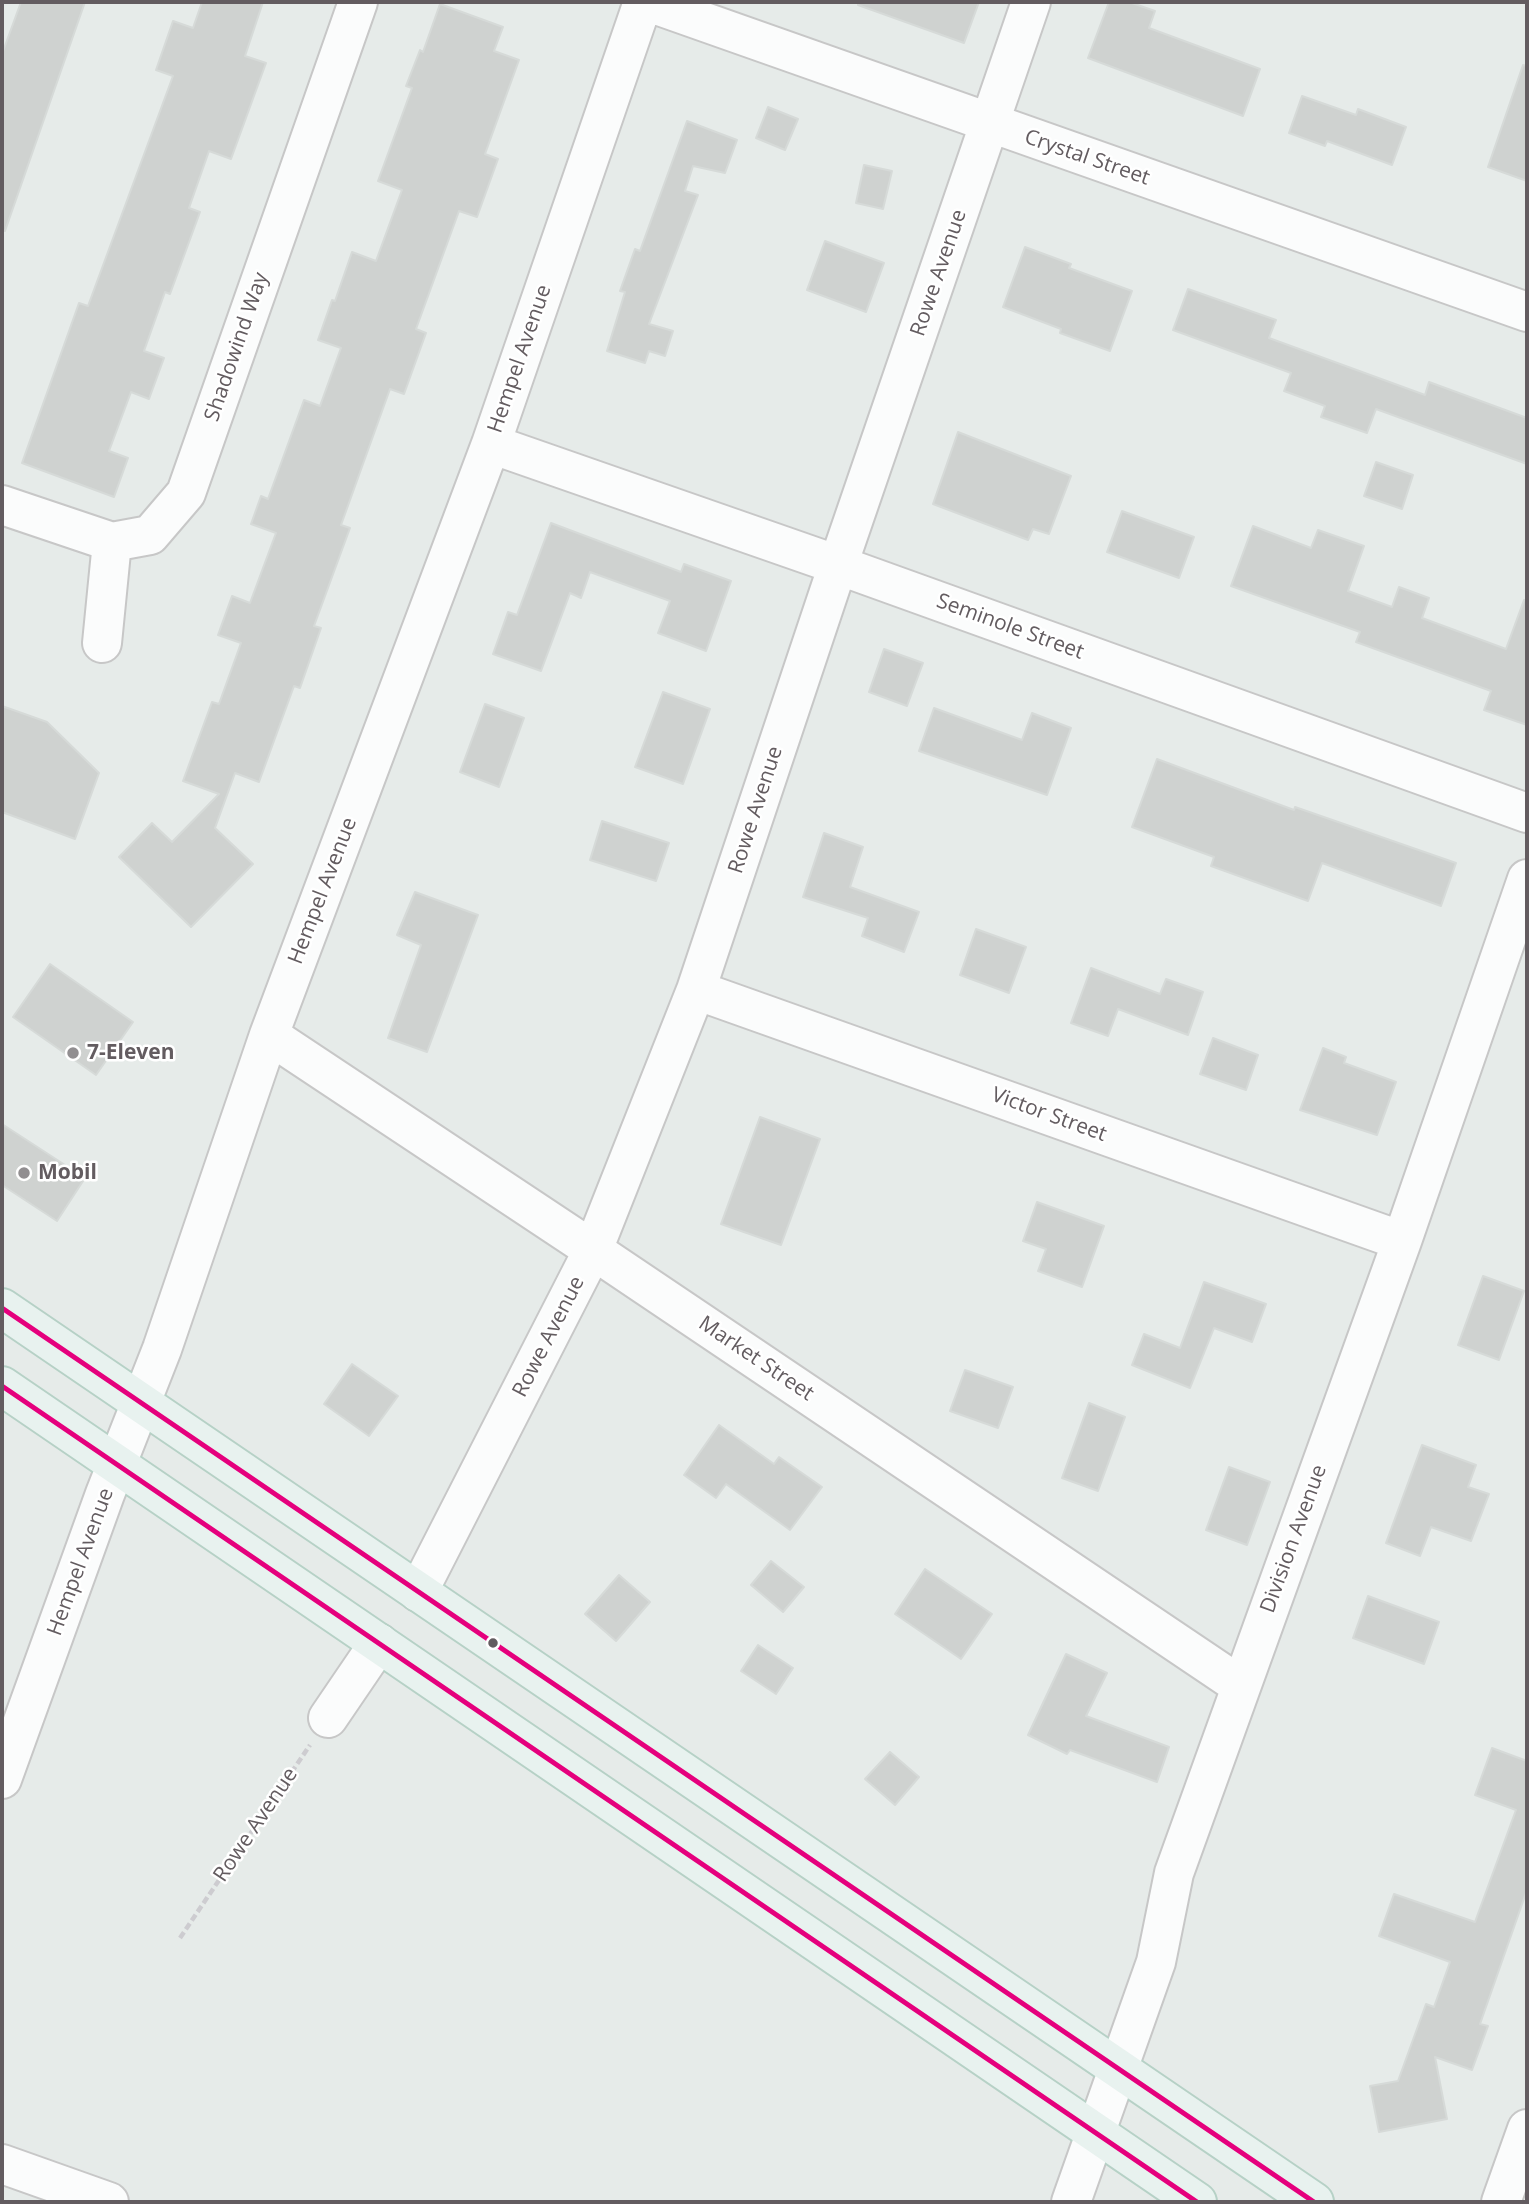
<!DOCTYPE html>
<html>
<head>
<meta charset="utf-8">
<style>
	body { margin:0 }
	#map { position:relative; width:1529px; height:2204px; overflow:hidden; background:#e6ebe9; font-family:"Open Sans",sans-serif }
	canvas { display:block }
	.frame { position:absolute; inset:0; border:4px solid #635c60; pointer-events:none }
</style>
</head>
<body>
<div id="map">
<canvas width="1529" height="2204"></canvas>
<div class="frame"></div>
</div>
<script>
const g = document.querySelector('canvas').getContext('2d');
g.lineJoin = 'round';
function paint(path, color) {
  g.fillStyle = color;
  g.fill(path, 'evenodd');
}
function toPath(rows) {
  const path = new Path2D();
  for (const r of rows) {
    path.moveTo(r[0], r[1]);
    for (let i = 2; i < r.length; i += 2) path.lineTo(r[i], r[i + 1]);
  }
  return path;
}
function stroke(path, color, width, dash) {
  g.strokeStyle = color;
  g.lineWidth = width;
  g.lineCap = dash ? 'butt' : 'round';
  g.setLineDash(dash || []);
  g.stroke(path);
}
function drawText(font, color, halo, rows, align = 'center') {
  g.font = font + ' "Open Sans",sans-serif';
  g.lineWidth = 5;
  g.setLineDash([]);
  g.textBaseline = 'middle';
  g.strokeStyle = halo;
  g.fillStyle = color;
  for (const [text, x, y, turn = 0] of rows) {
    g.save();
    g.translate(x, y);
    g.rotate((+turn || 0) * Math.PI / 180);
    g.textAlign = isNaN(turn) ? turn : align;
    if (halo) g.strokeText(text, 0, 0);
    g.fillText(text, 0, 0);
    g.restore();
  }
}
const building = toPath([
	[21,2,85,2,5,231,2,230,2,54,21,2],
	[202,2,263,2,245,56,266,63,231,159,209,151,189,208,200,212,170,294,165,292,144,351,164,358,149,399,131,392,109,451,128,458,114,497,22,463,79,303,88,306,173,76,156,70,173,21,193,28,202,2],
	[858,2,979,2,964,43,858,5,858,2],
	[1109,2,1129,2,1155,11,1149,28,1260,69,1243,116,1088,58,1109,2],
	[440,4,503,27,494,51,519,60,485,154,498,159,477,217,459,211,416,329,426,333,404,394,390,389,341,525,350,528,314,626,321,628,300,688,294,686,259,782,235,773,215,828,253,864,191,927,119,857,152,823,172,842,219,794,183,781,212,702,219,704,241,643,218,635,232,596,250,603,276,533,251,524,261,496,268,499,304,400,320,406,341,348,318,340,332,300,335,301,352,252,376,261,402,190,378,181,412,88,406,86,420,50,423,52,440,4],
	[1523,65,1527,66,1527,181,1488,167,1523,65],
	[1302,96,1356,115,1358,109,1406,127,1392,165,1327,141,1325,146,1289,133,1302,96],
	[768,107,798,119,785,150,756,138,768,107],
	[687,121,737,140,725,173,693,166,685,191,698,195,649,324,673,331,665,356,649,351,645,363,607,351,625,292,620,291,635,249,640,251,687,121],
	[864,165,892,171,883,209,856,203,864,165],
	[825,241,884,263,866,312,807,290,825,241],
	[1025,247,1071,264,1069,268,1132,291,1110,351,1060,333,1061,329,1003,307,1025,247],
	[1188,289,1276,320,1269,338,1425,395,1429,382,1527,418,1527,464,1376,409,1367,433,1321,417,1325,406,1284,391,1291,373,1173,330,1188,289],
	[958,432,1071,476,1049,534,1033,529,1028,540,933,504,958,432],
	[1376,462,1413,475,1402,509,1364,496,1376,462],
	[1122,511,1194,537,1179,578,1107,552,1122,511],
	[551,523,681,572,684,564,731,581,706,651,658,633,670,601,590,572,581,598,570,593,541,671,493,654,508,612,517,615,551,523],
	[1253,526,1311,548,1318,530,1364,546,1348,591,1392,607,1399,587,1429,598,1422,618,1506,649,1524,600,1527,600,1527,725,1484,710,1491,691,1356,642,1360,632,1231,586,1253,526],
	[884,649,923,663,907,706,869,692,884,649],
	[663,692,710,709,683,784,635,767,663,692],
	[485,704,524,718,499,787,460,772,485,704],
	[2,706,47,722,99,773,75,839,2,812,2,706],
	[934,708,1022,740,1032,713,1071,728,1047,795,919,751,934,708],
	[1157,759,1294,810,1295,807,1456,863,1441,906,1322,863,1308,901,1211,866,1214,857,1132,827,1157,759],
	[602,821,669,843,656,881,590,860,602,821],
	[824,833,863,847,850,887,919,912,904,952,862,936,868,918,803,897,824,833],
	[415,892,478,915,427,1052,388,1038,421,945,397,935,415,892],
	[976,929,1026,947,1009,993,960,975,976,929],
	[50,964,133,1022,96,1075,13,1017,50,964],
	[1091,968,1160,994,1166,979,1203,992,1188,1035,1118,1009,1108,1036,1071,1023,1091,968],
	[1213,1038,1258,1055,1246,1090,1200,1074,1213,1038],
	[1323,1048,1346,1057,1344,1063,1396,1082,1377,1135,1300,1110,1323,1048],
	[760,1117,820,1139,781,1245,721,1224,760,1117],
	[2,1124,85,1178,57,1221,2,1185,2,1124],
	[1037,1202,1104,1226,1082,1287,1038,1271,1046,1249,1023,1241,1037,1202],
	[1483,1276,1524,1291,1499,1360,1458,1345,1483,1276],
	[1204,1282,1266,1304,1252,1342,1214,1328,1190,1388,1132,1365,1144,1334,1180,1348,1204,1282],
	[352,1364,398,1396,369,1436,324,1404,352,1364],
	[965,1370,1013,1387,998,1428,950,1411,965,1370],
	[1089,1403,1125,1417,1098,1491,1062,1478,1089,1403],
	[719,1425,774,1464,779,1457,822,1487,790,1530,726,1484,716,1498,684,1475,719,1425],
	[1422,1445,1476,1465,1468,1487,1489,1494,1471,1541,1431,1527,1420,1556,1386,1543,1422,1445],
	[1229,1467,1270,1482,1247,1545,1206,1530,1229,1467],
	[771,1561,804,1587,783,1612,751,1585,771,1561],
	[925,1569,992,1614,961,1659,895,1614,925,1569],
	[619,1575,650,1602,616,1641,585,1614,619,1575],
	[1368,1596,1439,1622,1424,1664,1353,1638,1368,1596],
	[758,1645,793,1668,776,1694,741,1671,758,1645],
	[1066,1654,1107,1673,1086,1716,1169,1747,1157,1782,1070,1750,1067,1754,1028,1735,1066,1654],
	[1492,1748,1527,1761,1527,1890,1480,2024,1488,2026,1472,2070,1435,2057,1447,2119,1379,2132,1370,2086,1398,2081,1426,2004,1434,2007,1450,1962,1379,1936,1394,1894,1475,1922,1516,1810,1475,1795,1492,1748],
	[890,1752,919,1777,895,1805,865,1779,890,1752]
]);
paint(building, '#cfd2d0');
stroke(building, '#d6dad8', 2);
const minor = toPath([
	[648,2,1527,312],
	[491,444,838,565,1527,813],
	[2,505,112,542,150,535,186,493,358,2],
	[102,643,112,542],
	[696,990,1402,1241],
	[269,1035,593,1250,1241,1686],
	[418,1592,593,1250,696,990,838,565,1031,2],
	[328,1718,379,1643],
	[2,1779,105,1494,162,1349,269,1035,491,444,643,2],
	[2,2164,109,2202],
	[1071,2202,1156,1962,1174,1873,1402,1241,1527,879],
	[1501,2202,1527,2129]
]);
const major = toPath([
	[2,1308,1314,2202],
	[2,1386,1197,2202]
]);
stroke(minor, '#c7c7c7', 42);
stroke(major, '#b6d1c6', 42);
stroke(toPath([
	[180,1938,310,1745]
]), '#cdccd0', 4.5, [7, 3.5]);
stroke(minor, '#fbfcfc', 38);
stroke(major, '#e8f2ef', 38);
stroke(toPath([
	[2,1308,1314,2202],
	[2,1386,1197,2202]
]), '#e5007d', 5);
for (const [x, y, r, color] of [
	[73,1053,7,"#918e90"],
	[24,1173,7,"#918e90"],
	[493,1643,6,"#635c60"]
]) {
  const dot = new Path2D();
  dot.arc(x, y, r, 0, 2 * Math.PI);
  g.fillStyle = color;
  g.fill(dot);
  stroke(dot, '#fff', 2.5);
}
drawText('21px', '#635c60', '#fff', [
	["Crystal Street",1087,158,19],
	["Rowe Avenue",939,273,-71],
	["Shadowind Way",237,347,-71],
	["Hempel Avenue",520,359,-71],
	["Seminole Street",1010,627,20],
	["Rowe Avenue",756,810,-72],
	["Hempel Avenue",323,891,-69],
	["Victor Street",1049,1115,20],
	["Rowe Avenue",549,1337,-63],
	["Market Street",756,1359,34],
	["Division Avenue",1294,1539,-70],
	["Hempel Avenue",81,1562,-70],
	["Rowe Avenue",256,1825,-56]
]);
drawText('bold 21px', '#635c60', '#fff', [
	["7-Eleven",87,1053],
	["Mobil",38,1173]
], 'left');
</script>
</body>
</html>
